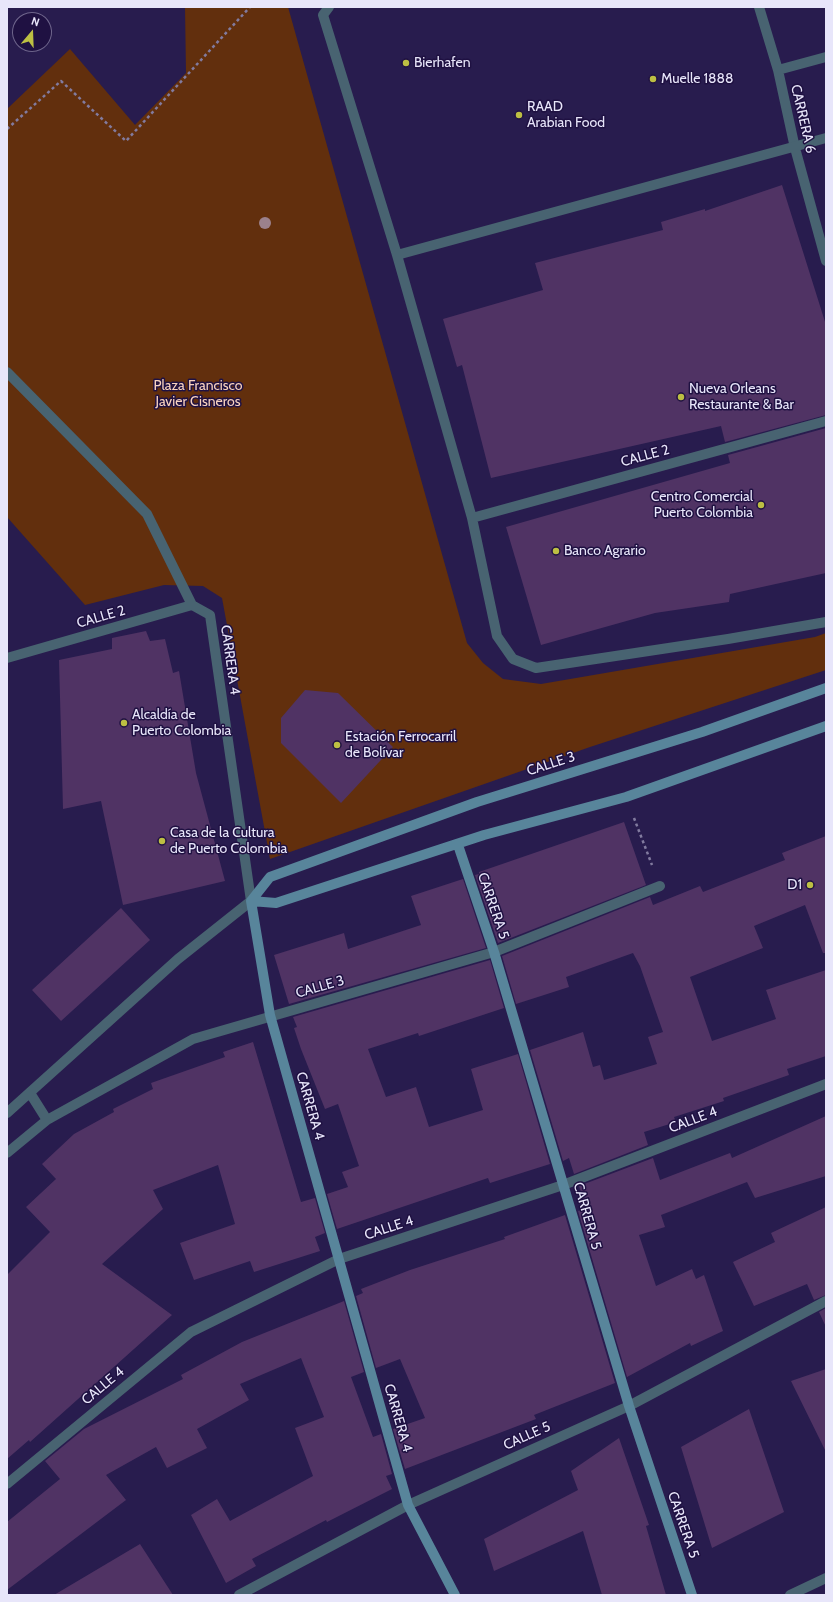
<!DOCTYPE html>
<html>
<head>
<meta charset="utf-8">
<style>
	body { margin:0 }
	#map { position:relative; width:833px; height:1602px; overflow:hidden; background:#281c4e; font-family:Cabin,sans-serif }
	canvas { display:block }
	.frame { position:absolute; inset:0; border:8px solid #e8e6fa; pointer-events:none }
	.north { position:absolute; left:12px; top:12px; width:40px; height:40px; box-sizing:border-box; background:#1f1142; border:1px solid #6f668c; border-radius:50%; rotate:19deg; font-size:11px; font-weight:700; line-height:16px; text-align:center; color:#e8e6fa }
	.north::after { content:''; display:block; margin:auto; width:14px; height:18px; background:#bdbf43; clip-path:polygon(50% 0,100% 100%,50% 72%,0 100%) }
</style>
</head>
<body>
<div id="map">
<canvas width="833" height="1602"></canvas>
<div class="frame"></div>
<div class="north">N</div>
</div>
<script>
const g = document.querySelector('canvas').getContext('2d');
g.lineJoin = 'round';
function paint(path, color) {
  g.fillStyle = color;
  g.fill(path, 'evenodd');
}
function toPath(rows) {
  const path = new Path2D();
  for (const r of rows) {
    path.moveTo(r[0], r[1]);
    for (let i = 2; i < r.length; i += 2) path.lineTo(r[i], r[i + 1]);
  }
  return path;
}
function stroke(path, color, width, dash) {
  g.strokeStyle = color;
  g.lineWidth = width;
  g.lineCap = dash ? 'butt' : 'round';
  g.setLineDash(dash || []);
  g.stroke(path);
}
function drawText(font, color, halo, rows, align = 'center') {
  g.font = font + ' Cabin,sans-serif';
  g.lineWidth = 3;
  g.setLineDash([]);
  g.textBaseline = 'middle';
  g.strokeStyle = halo;
  g.fillStyle = color;
  for (const [text, x, y, turn = 0] of rows) {
    g.save();
    g.translate(x, y);
    g.rotate((+turn || 0) * Math.PI / 180);
    g.textAlign = isNaN(turn) ? turn : align;
    if (halo) g.strokeText(text, 0, 0);
    g.fillText(text, 0, 0);
    g.restore();
  }
}
paint(toPath([
	[185,7,288,7,467,643,483,663,503,679,541,684,815,637,826,633,826,670,590,747,270,859,222,598,203,586,164,585,85,605,7,517,7,109,70,49,135,125,186,73]
]), '#622f0d');
paint(toPath([
	[782,185,826,325,826,415,725,442,721,426,491,478,462,365,457,367,443,319,543,290,535,263,663,230,661,222,705,209,705,211],
	[826,428,826,573,730,594,729,602,655,613,541,645,506,527,730,463,728,455],
	[146,631,150,641,165,639,173,673,179,671,196,773,225,881,123,905,101,801,63,809,59,660,112,649,112,638],
	[305,690,338,693,393,747,341,803,281,743,281,718],
	[624,822,646,885,498,943,475,875,479,874,479,872],
	[826,836,826,953,823,953,805,905,754,926,763,948,690,977,712,1041,776,1019,766,990,826,970,826,1056,787,1069,789,1075,723,1098,724,1101,674,1117,676,1122,644,1132,648,1145,574,1174,569,1158,563,1161,530,1050,583,1032,593,1067,600,1065,604,1080,657,1064,648,1037,663,1032,640,966,633,953,566,977,569,987,516,1004,502,956,650,897,653,905,700,886,703,892,785,860,782,853],
	[463,879,486,948,289,1004,274,955,344,933,348,949,421,925,411,896],
	[121,908,150,940,61,1021,32,990],
	[490,960,504,1008,419,1036,418,1033,368,1049,386,1097,416,1087,429,1127,483,1110,471,1069,518,1054,550,1164,490,1183,488,1178,337,1229,327,1194,348,1187,342,1172,359,1166,338,1104,325,1109,301,1049,294,1028,297,1027,293,1017],
	[253,1042,301,1202,315,1198,325,1233,315,1237,320,1251,254,1272,250,1261,194,1280,180,1243,235,1224,218,1165,153,1190,163,1209,102,1264,172,1315,30,1442,29,1440,7,1459,7,1275,50,1232,26,1207,56,1179,42,1164,74,1134,114,1112,113,1109,153,1089,151,1083,225,1057,223,1052],
	[826,1116,826,1176,755,1198,747,1182,661,1215,665,1227,639,1235,656,1286,692,1269,696,1279,704,1275,723,1331,691,1346,690,1343,627,1377,578,1211,586,1208,579,1186,653,1158,660,1180,730,1153,732,1158],
	[826,1207,826,1295,814,1300,807,1284,754,1306,733,1262,775,1242,771,1233],
	[565,1215,615,1383,534,1415,536,1419,405,1469,393,1429,425,1418,400,1359,376,1368,356,1296,363,1293,361,1289,410,1270,505,1239,504,1237],
	[344,1301,364,1372,351,1377,373,1437,381,1434,392,1474,386,1476,392,1489,327,1522,326,1520,252,1559,256,1566,226,1583,191,1515,217,1499,230,1521,313,1476,295,1428,324,1417,301,1358,240,1384,249,1400,197,1429,207,1448,167,1468,156,1447,106,1475,126,1500,7,1590,7,1522,60,1479,45,1461,84,1429,183,1379,181,1375,242,1342],
	[826,1308,826,1327,819,1312],
	[826,1369,826,1452,791,1381],
	[749,1409,784,1512,712,1548,681,1447],
	[619,1438,649,1525,646,1526,666,1595,602,1595,583,1531,494,1571,484,1539,578,1490,571,1471],
	[140,1544,173,1595,54,1595]
]), '#503364');
stroke(toPath([
	[7,129,61,81,126,141,250,7],
	[634,818,652,865]
]), '#827b9f', 2.5, [3, 3]);
stroke(toPath([
	[759,7,778,70,795,148],
	[778,70,826,57]
]), '#486371', 10);
stroke(toPath([
	[329,7,323,15,397,255,472,518,497,636,513,659,536,668,728,639,826,622],
	[795,148,826,261],
	[397,255,826,138],
	[7,372,147,514,192,605],
	[472,518,826,421],
	[7,658,192,605,210,615,251,901,178,959,7,1113],
	[30,1093,47,1120],
	[7,1153,47,1120,193,1039,494,952,660,886],
	[7,1484,191,1332,339,1259,563,1185,826,1084],
	[239,1595,408,1505,629,1406,826,1301],
	[790,1595,826,1578]
]), '#486371', 10);
stroke(toPath([
	[458,845,494,952,629,1406,692,1595],
	[251,901,270,1015,408,1505,455,1595],
	[251,901,270,877,477,802,702,732,826,688],
	[251,901,276,903,484,835,626,797,826,726]
]), '#58859b', 10);
g.fillStyle = '#9b818c';
for (const [x, y] of [
	[265,223]
]) {
  g.beginPath();
  g.arc(x, y, 6, 0, 2 * Math.PI);
  g.fill();
}
for (const [x, y, r, color] of [
	[406,63,4,"#bdbf43"],
	[653,79,4,"#bdbf43"],
	[519,115,4,"#bdbf43"],
	[681,397,4,"#bdbf43"],
	[761,505,4,"#bdbf43"],
	[556,551,4,"#bdbf43"],
	[124,723,4,"#bdbf43"],
	[337,745,4,"#bdbf43"],
	[162,841,4,"#bdbf43"],
	[810,885,4,"#bdbf43"]
]) {
  const dot = new Path2D();
  dot.arc(x, y, r, 0, 2 * Math.PI);
  g.fillStyle = color;
  g.fill(dot);
  stroke(dot, '#1f1142', 1.5);
}
drawText('14px', '#e8e6fa', '#1f1142', [
	["Bierhafen",414,63],
	["Muelle 1888",661,79],
	["RAAD",527,107],
	["Arabian Food",527,123],
	["Nueva Orleans",689,389],
	["Restaurante & Bar",689,405],
	["Centro Comercial",753,497,"right"],
	["Puerto Colombia",753,513,"right"],
	["Banco Agrario",564,551],
	["Alcaldía de",132,715],
	["Puerto Colombia",132,731],
	["Estación Ferrocarril",345,737],
	["de Bolívar",345,753],
	["Casa de la Cultura",170,833],
	["de Puerto Colombia",170,849],
	["D1",802,885,"right"]
], 'left');
drawText('14px', '#e8e6fa', '#1f1142', [
	["CARRERA 6",803,119,77],
	["CALLE 2",645,456,-15],
	["CALLE 2",101,617,-16],
	["CARRERA 4",230,660,82],
	["CALLE 3",551,764,-18],
	["CARRERA 5",493,906,71],
	["CALLE 3",320,987,-16],
	["CARRERA 4",310,1106,74],
	["CALLE 4",693,1120,-21],
	["CARRERA 5",587,1216,74],
	["CALLE 4",389,1228,-18],
	["CALLE 4",103,1386,-40],
	["CARRERA 4",398,1418,74],
	["CALLE 5",527,1436,-24],
	["CARRERA 5",683,1525,71]
]);
drawText('14px', '#f9d3bf', '#1f1142', [
	["Plaza Francisco",198,386],
	["Javier Cisneros",198,402]
]);
</script>
</body>
</html>
